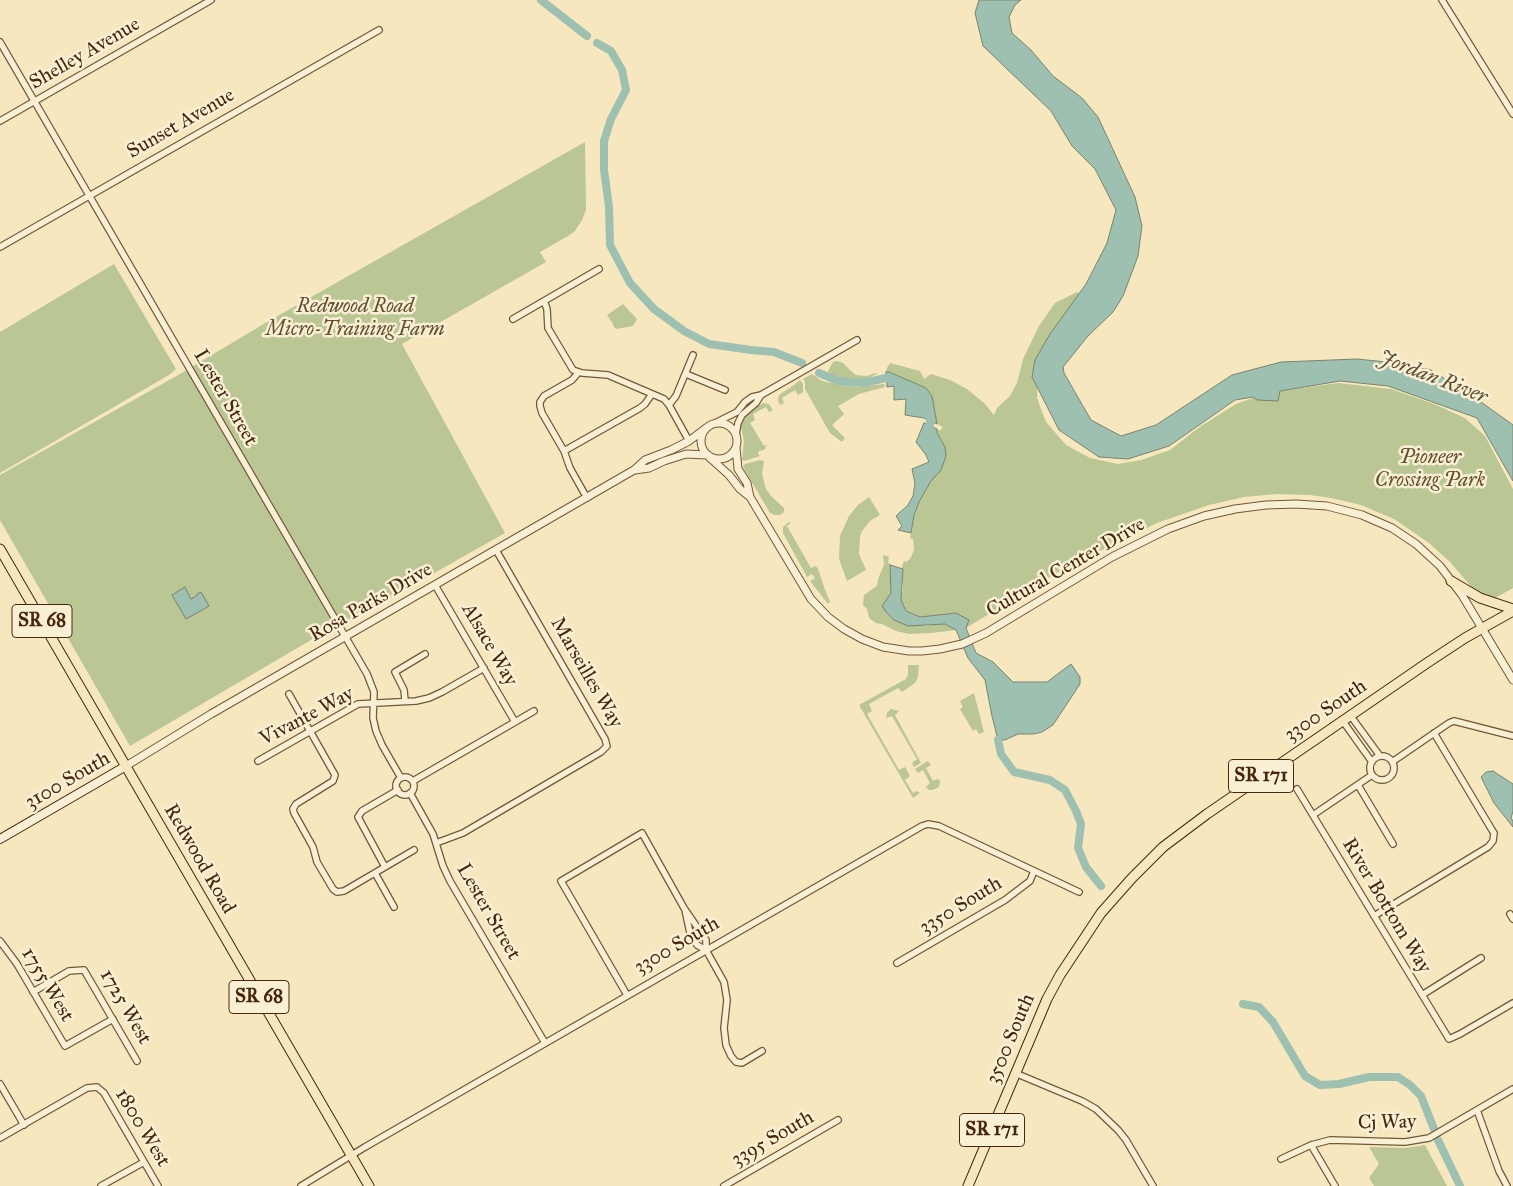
<!DOCTYPE html>
<html>
<head>
<meta charset="utf-8">
<style>
	body { margin:0 }
	canvas { display:block; background:#f6e7be }
</style>
</head>
<body>
<canvas width="1513" height="1186"></canvas>
<script>
const g = document.querySelector('canvas').getContext('2d');
g.lineJoin = 'round';
function paint(path, color) {
  g.fillStyle = color;
  g.fill(path, 'evenodd');
}
function toPath(rows) {
  const path = new Path2D();
  for (const r of rows) {
    if (r.length === 3) {
      path.moveTo(r[0] + r[2], r[1]);
      path.arc(r[0], r[1], r[2], 0, 2 * Math.PI);
      continue;
    }
    path.moveTo(r[0], r[1]);
    for (let i = 2; i < r.length; i += 2) path.lineTo(r[i], r[i + 1]);
  }
  return path;
}
function stroke(path, color, width, dash) {
  g.strokeStyle = color;
  g.lineWidth = width;
  g.lineCap = dash ? 'butt' : 'round';
  g.setLineDash(dash || []);
  g.stroke(path);
}
function drawText(font, color, halo, rows, align = 'center') {
  g.font = font + ' "IM FELL Great Primer",serif';
  g.lineWidth = 5;
  g.setLineDash([]);
  g.textBaseline = 'middle';
  g.strokeStyle = halo;
  g.fillStyle = color;
  for (const [text, x, y, turn = 0] of rows) {
    g.save();
    g.translate(x, y);
    g.rotate((+turn || 0) * Math.PI / 180);
    g.textAlign = isNaN(turn) ? turn : align;
    if (halo) g.strokeText(text, 0, 0);
    g.fillText(text, 0, 0);
    g.restore();
  }
}
paint(toPath([
	[585,142,586,210,582,220,575,231,568,236,540,252,546,262,402,344,505,533,353,619,323,633,130,746,0,520,0,475,180,374,267,322],
	[114,264,176,369,169,375,0,473,0,332],
	[1077,292,1085,296,1038,376,1037,398,1046,422,1066,445,1090,458,1118,464,1141,460,1170,450,1201,426,1236,404,1267,393,1338,383,1391,389,1434,404,1465,418,1485,436,1513,489,1513,588,1497,597,1490,598,1476,592,1449,561,1429,543,1394,519,1361,505,1331,498,1310,495,1277,494,1244,497,1209,505,1157,523,1102,550,1061,574,1058,572,966,628,956,613,920,617,906,611,901,600,903,589,902,566,904,561,906,562,910,559,914,550,913,539,910,538,914,515,919,502,931,481,945,447,937,433,937,429,940,431,943,427,937,424,932,397,926,388,889,372,886,372,887,368,890,363,920,371,924,379,931,374,950,380,967,389,984,403,994,415,997,408,1010,396,1017,383,1023,359,1039,326,1055,303],
	[623,304,637,319,633,326,616,329,614,327,613,324,607,315],
	[837,361,843,363,851,371,856,375,867,376,876,373,877,374,866,379,850,379,831,377,827,373,833,362],
	[812,374,822,381,841,385,858,387,884,384,885,387,859,394,838,406,844,414,832,425,845,438,842,442,830,433,805,389,805,382,803,379],
	[800,380,803,384,803,392,798,395,795,390,782,398,784,403,780,405,778,400,779,395,794,385],
	[763,403,769,404,773,410,769,412,766,407,753,414,755,420,750,423,764,446,767,445,764,450,759,451,758,454,760,456,744,461,742,460,744,441,741,426,742,421,751,410],
	[760,460,764,461,762,474,766,489,771,496,784,508,784,512,780,515,775,515,770,513,743,467,745,464],
	[869,497,880,515,870,521,862,531,860,536,859,554,866,570,847,581,839,559,840,536,849,516,858,505],
	[789,522,791,523,787,526,811,568,816,566,818,569,824,587,830,602,828,604,810,581,815,578,812,574,807,577,783,533,783,527],
	[883,555,889,557,888,562,890,565,891,593,882,606,923,626,945,624,956,630,931,633,909,634,896,631,882,624,876,623,869,618,867,609,863,605,864,595,877,586,878,579,884,565],
	[908,665,919,665,918,677,915,683,902,692,898,688,869,704,872,711,867,714,899,770,905,767,910,776,905,780,913,793,917,791,920,793,913,798,859,705,906,679,908,675],
	[974,693,984,732,979,734,976,729,973,731,960,709,963,707,960,701],
	[891,709,899,711,895,715,921,763,914,767,912,763,917,759,892,716,886,718,887,713],
	[928,761,931,765,926,768,933,781,938,779,940,781,939,787,933,790,929,790,926,787,930,783,923,770,918,773,915,769],
	[1425,1145,1447,1186,1374,1186,1369,1178,1379,1164,1369,1147,1406,1148]
]), '#bac694');
const water = toPath([
	[979,0,1021,0,1015,5,1009,17,1012,33,1031,50,1053,76,1082,98,1098,117,1135,197,1142,226,1138,256,1123,296,1113,312,1088,336,1063,367,1064,373,1091,420,1121,436,1156,425,1232,375,1281,362,1357,359,1396,363,1431,370,1481,402,1513,425,1513,481,1477,418,1388,386,1340,381,1280,391,1278,401,1257,400,1253,397,1235,400,1169,446,1128,459,1099,457,1059,430,1032,377,1035,360,1050,334,1086,284,1107,243,1116,210,1095,169,1072,146,1051,111,983,46,975,13,979,0],
	[886,372,889,372,926,388,932,396,937,424,924,418,905,415,906,399,894,400,894,386,887,387,886,372],
	[924,423,937,429,937,433,945,447,946,456,941,470,931,481,919,502,914,515,911,533,898,530,902,526,896,516,908,505,913,496,915,483,912,469,929,462,926,455,916,442,924,423],
	[890,565,903,569,901,600,906,611,920,617,956,613,969,620,966,628,976,653,993,662,1013,682,1047,682,1071,664,1080,677,1080,684,1053,725,1042,732,1034,734,1018,734,1005,740,998,740,992,716,985,680,968,658,956,630,945,624,908,626,894,620,887,613,882,606,891,593,890,565],
	[185,587,191,599,198,595,197,594,201,592,209,606,186,619,172,595,185,587],
	[1493,771,1513,784,1513,811,1511,818,1513,821,1513,827,1494,803,1481,777,1486,772,1493,771]
]);
paint(water, '#9dc0b0');
stroke(water, '#7a836e', 1);
stroke(toPath([
	[541,0,587,36],
	[597,43,611,51,622,70,626,90,611,119,604,141,604,170,609,207,610,245,630,283,654,309,684,331,709,344,751,350,774,352,802,363],
	[819,373,838,381,863,383,886,378,894,380],
	[927,411,930,420,930,436],
	[998,740,1001,754,1014,772,1050,780,1065,790,1076,811,1081,824,1078,848,1086,867,1101,886],
	[1243,1004,1259,1007,1273,1022,1305,1076,1320,1085,1339,1084,1369,1077,1398,1077,1410,1085,1421,1096,1434,1129],
	[1438,1140,1460,1186]
]), '#9dc0b0', 8);
const minor = toPath([
	[1442,0,1513,114],
	[0,42,367,674,374,692,373,718,376,731,382,745,401,778],
	[0,121,211,0],
	[0,247,379,30],
	[544,301,547,309,548,328,573,370,582,373,608,375,664,399,669,405,689,441],
	[513,319,599,269],
	[578,373,572,380,544,396,540,402,540,406,542,413,564,451,570,468,587,498],
	[686,374,725,390],
	[669,405,676,396,693,355],
	[715,423,737,412,745,402,752,397,761,395,857,340],
	[736,434,738,423,742,415,756,403,761,395],
	[564,451,640,408,645,404,652,394],
	[435,585,515,722],
	[289,694,335,775,333,781,296,804,293,809,294,813,313,847,317,862,333,889,337,892,344,891,414,850],
	[405,701,404,690,395,672,425,654],
	[1350,715,1380,756],
	[1342,720,1372,762],
	[1382,768,12],
	[258,761,358,704,416,701,429,698,442,692,484,668],
	[1392,762,1449,723,1454,721,1513,736],
	[405,786,9],
	[413,781,534,711],
	[1358,785,1393,844],
	[1297,789,1449,1039,1460,1034,1513,1003],
	[410,793,433,834,443,866,450,881,545,1043],
	[1313,815,1372,775],
	[436,843,463,833,601,752,607,746,605,739,496,550],
	[385,867,358,817,362,811,398,790],
	[375,873,394,907],
	[685,910,690,933,697,945,706,950,724,982,727,1000,724,1028,726,1045,731,1056,736,1062,742,1063,762,1051],
	[1510,914,1513,919],
	[1374,916,1488,847,1493,841,1494,833,1492,830,1434,733],
	[0,941,17,964,65,1046,113,1019],
	[897,963,1005,900,1030,881,1034,871],
	[33,992,69,971,84,970,137,1061],
	[627,995,561,881,642,833,684,908,706,940,706,950],
	[1422,995,1481,958],
	[1015,1073,1082,1101,1096,1109,1118,1130,1126,1140,1153,1186],
	[0,1084,24,1125],
	[1477,1110,1499,1171,1507,1186],
	[0,1138,87,1088,97,1087,104,1093,158,1186],
	[1311,1145,1335,1186],
	[1281,1159,1311,1145,1330,1140,1405,1142,1429,1138,1513,1089],
	[101,1186,144,1162],
	[301,1186,365,1147,922,826,928,824,939,826,1079,892],
	[724,1186,838,1120]
]);
const tertiary = toPath([
	[719,441,18],
	[736,448,738,469,747,483,750,497,811,599,828,617,844,629,862,639,883,647,909,651,922,651,940,649,962,644,986,633,1112,557,1168,529,1204,516,1235,509,1266,505,1296,504,1327,506,1362,515,1392,528,1416,544,1440,566,1462,595,1513,680],
	[710,458,729,475,740,489,750,497],
	[635,470,649,468,664,461,686,454,706,455],
	[126,766,211,714,634,470,645,460,671,450,689,441,706,428]
]);
const secondary = toPath([
	[0,839,126,766]
]);
const primary = toPath([
	[0,549,369,1186],
	[1451,581,1480,598,1513,609],
	[968,1186,1047,999,1060,975,1101,913,1132,878,1163,847,1207,814,1427,663,1465,638,1513,611]
]);
stroke(minor, '#715838', 8);
stroke(tertiary, '#715838', 9);
stroke(secondary, '#45280c', 10);
stroke(primary, '#45280c', 11);
stroke(minor, '#f9efd5', 5.5);
stroke(tertiary, '#f9efd5', 7);
stroke(secondary, '#f9efd5', 8);
stroke(primary, '#f6e7be', 9);
for (const [x, y, w] of [
	[42,621,60],
	[1261,776,65],
	[259,997,60],
	[992,1130,65]
]) {
  const box = new Path2D();
  box.roundRect(x - w / 2, y - 16.5, w, 33, 4);
  g.fillStyle = '#f9efd5';
  g.fill(box);
  stroke(box, '#45280c', 1);
}
drawText('bold 19px', '#45280c', null, [
	["SR 68",42,621],
	["SR 171",1261,776],
	["SR 68",259,997],
	["SR 171",992,1130]
]);
drawText('20px', '#45280c', '#f9efd5', [
	["Shelley Avenue",85,54,-30],
	["Sunset Avenue",181,124,-30],
	["Lester Street",225,398,60],
	["Cultural Center Drive",1066,568,-30],
	["Rosa Parks Drive",371,603,-30],
	["Alsace Way",489,645,60],
	["Marseilles Way",586,673,60],
	["3300 South",1326,711,-34],
	["Vivante Way",307,717,-28],
	["3100 South",68,781,-30],
	["Redwood Road",199,859,60],
	["3350 South",961,906,-31],
	["River Bottom Way",1386,906,59],
	["Lester Street",488,912,60],
	["3300 South",677,946,-30],
	["1755 West",47,985,59],
	["1725 West",125,1007,60],
	["3500 South",1011,1039,-67],
	["Cj Way",1387,1123,-1],
	["1800 West",142,1128,59],
	["3395 South",773,1139,-30]
]);
drawText('italic 20px', '#62502e', '#f9efd5', [
	["Redwood Road",355,307],
	["Micro-Training Farm",355,330],
	["Pioneer",1430,458],
	["Crossing Park",1430,481]
]);
drawText('italic 21px', '#5b4e35', '#f9efd5', [
	["Jordan River",1433,378,21]
]);
</script>
</body>
</html>
